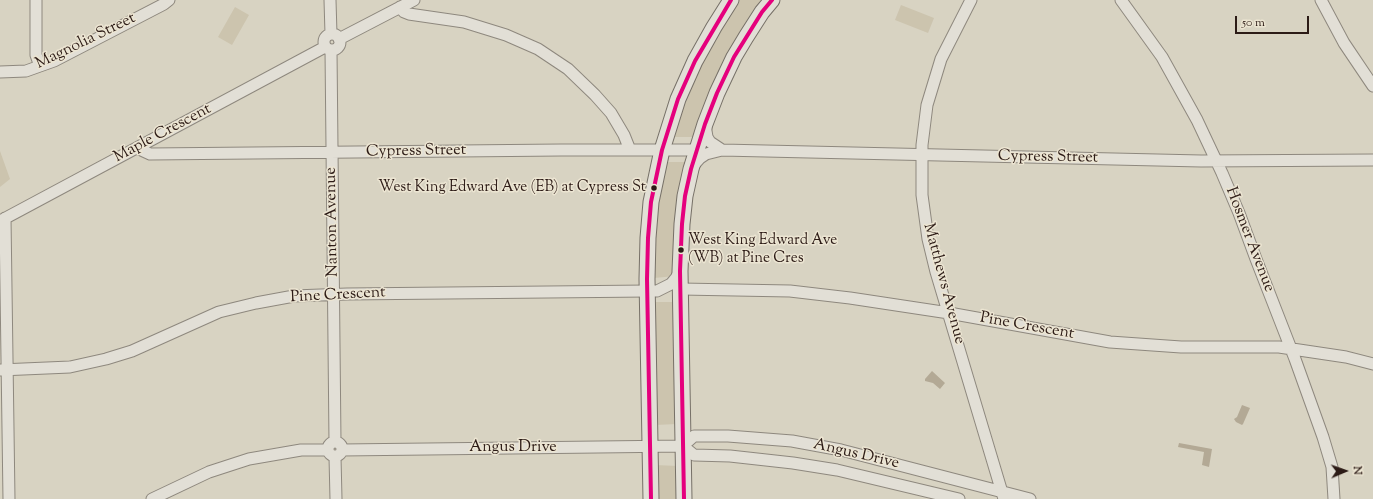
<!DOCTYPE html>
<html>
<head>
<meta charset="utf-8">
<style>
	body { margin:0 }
	#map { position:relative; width:1373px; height:499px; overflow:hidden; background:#d8d3c2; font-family:"Sorts Mill Goudy",serif }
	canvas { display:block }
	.north { position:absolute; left:1325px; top:451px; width:40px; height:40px; -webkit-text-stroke:3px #ece5d2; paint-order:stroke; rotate:88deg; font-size:11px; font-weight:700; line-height:16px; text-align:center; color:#2c1b16 }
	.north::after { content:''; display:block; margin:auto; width:14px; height:18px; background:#2c1b16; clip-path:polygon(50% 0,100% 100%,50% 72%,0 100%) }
	.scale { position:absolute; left:1235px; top:16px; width:74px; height:18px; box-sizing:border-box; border:2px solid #2c1b16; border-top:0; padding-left:5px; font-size:12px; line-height:14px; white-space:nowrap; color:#2c1b16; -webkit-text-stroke:3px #ece5d2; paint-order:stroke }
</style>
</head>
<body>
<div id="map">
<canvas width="1373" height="499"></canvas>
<div class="north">N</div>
<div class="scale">50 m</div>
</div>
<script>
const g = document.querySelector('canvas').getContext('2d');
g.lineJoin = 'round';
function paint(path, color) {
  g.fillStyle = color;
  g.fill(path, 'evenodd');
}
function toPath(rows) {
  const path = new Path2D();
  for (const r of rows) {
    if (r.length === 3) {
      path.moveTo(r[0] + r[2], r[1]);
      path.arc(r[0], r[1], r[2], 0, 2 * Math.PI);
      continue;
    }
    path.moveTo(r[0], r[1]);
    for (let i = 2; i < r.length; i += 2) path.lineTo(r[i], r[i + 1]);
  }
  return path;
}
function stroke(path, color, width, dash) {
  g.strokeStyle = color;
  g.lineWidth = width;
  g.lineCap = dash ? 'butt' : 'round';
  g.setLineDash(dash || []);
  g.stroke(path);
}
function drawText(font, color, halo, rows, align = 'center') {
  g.font = font + ' "Sorts Mill Goudy",serif';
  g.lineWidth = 3;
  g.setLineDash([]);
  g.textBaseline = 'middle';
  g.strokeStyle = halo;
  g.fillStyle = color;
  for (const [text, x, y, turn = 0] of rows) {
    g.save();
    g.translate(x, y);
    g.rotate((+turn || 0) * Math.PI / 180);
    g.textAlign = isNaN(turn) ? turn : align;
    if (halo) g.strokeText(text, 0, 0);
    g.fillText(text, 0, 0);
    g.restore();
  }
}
paint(toPath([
	[738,0,766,0,694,137,671,137,697,70],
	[901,5,934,18,928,33,895,20],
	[235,7,249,15,232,45,218,37],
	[0,151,10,179,0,187],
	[665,162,687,162,675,276,654,278,655,222],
	[654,302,676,302,677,424,655,425],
	[655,465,678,466,678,499,656,499]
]), '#ccc4ae');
paint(toPath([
	[932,371,945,383,940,389,933,383,925,381,925,379],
	[1242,405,1250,408,1243,424,1242,425,1236,422,1234,419,1237,417],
	[1179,443,1212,449,1209,467,1202,465,1204,452,1178,447]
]), '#b3a995');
const street = toPath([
	[36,0,36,55,40,66],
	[330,0,331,34],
	[971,0,941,59,927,105,922,145,922,195,928,239,936,272,1004,499],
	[1121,0,1162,57,1197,120,1222,173,1239,213,1256,259,1295,359,1323,437,1332,467,1334,499],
	[1321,0,1344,43,1373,86],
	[400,7,404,12,409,14,464,22,506,35,538,49,568,69,595,95,611,113,624,135,630,150],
	[332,42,8],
	[339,39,414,0],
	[331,50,335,442],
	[0,72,26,71,54,61,164,4,169,0],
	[705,124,707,137,710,142,722,150],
	[137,148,150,154,561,150,697,150],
	[693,166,700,158,706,154,722,150,1201,161,1373,160],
	[5,218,9,499],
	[0,221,325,47],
	[681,289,790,291,850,298,949,313,1110,342,1181,347,1279,347,1346,357,1373,364],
	[0,370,70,367,106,359,132,351,219,312,256,303,294,296,347,294,648,291,657,291,671,284,676,278,680,271],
	[335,449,7],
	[683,446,694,436,728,436,792,441,841,450,1030,499],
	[342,450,683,446,694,455,730,456,793,463,837,470,959,499],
	[335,457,336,499],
	[152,499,209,472,249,459,301,450,328,450]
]);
const secondary = toPath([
	[651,499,647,279,648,238,651,202,662,150,678,99,695,61,714,27,731,0],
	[684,499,680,271,682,224,685,196,691,169,705,124,717,93,734,57,746,37,762,12,772,0]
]);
stroke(street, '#8e887e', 13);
stroke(secondary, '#767067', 17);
stroke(street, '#e2dfd6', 11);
stroke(secondary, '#e2dfd6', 15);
stroke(toPath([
	[651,499,647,279,648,238,651,202,662,150,678,99,695,61,731,0],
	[684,499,680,271,682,224,685,196,691,169,705,124,717,93,734,57,762,12,772,0]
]), '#e5007d', 4);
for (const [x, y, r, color] of [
	[654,188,3.5,"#2c1b16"],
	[681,250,3.5,"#2c1b16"]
]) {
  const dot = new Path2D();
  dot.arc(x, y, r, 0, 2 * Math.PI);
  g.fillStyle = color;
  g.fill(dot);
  stroke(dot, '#ece5d2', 1.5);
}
drawText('15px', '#2c1b16', '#ece5d2', [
	["West King Edward Ave (EB) at Cypress St",646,188],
	["West King Edward Ave",688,241,"left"],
	["(WB) at Pine Cres",688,259,"left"]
], 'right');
drawText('16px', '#2c1b16', '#ece5d2', [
	["Magnolia Street",86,42,-26],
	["Maple Crescent",163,134,-28],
	["Cypress Street",416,152,-1],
	["Cypress Street",1048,158,1],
	["Nanton Avenue",333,222,-91],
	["Hosmer Avenue",1249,240,69],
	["Matthews Avenue",943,284,75],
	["Pine Crescent",338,296,-3],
	["Pine Crescent",1027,327,10],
	["Angus Drive",513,448],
	["Angus Drive",856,455,13]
]);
</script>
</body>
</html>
